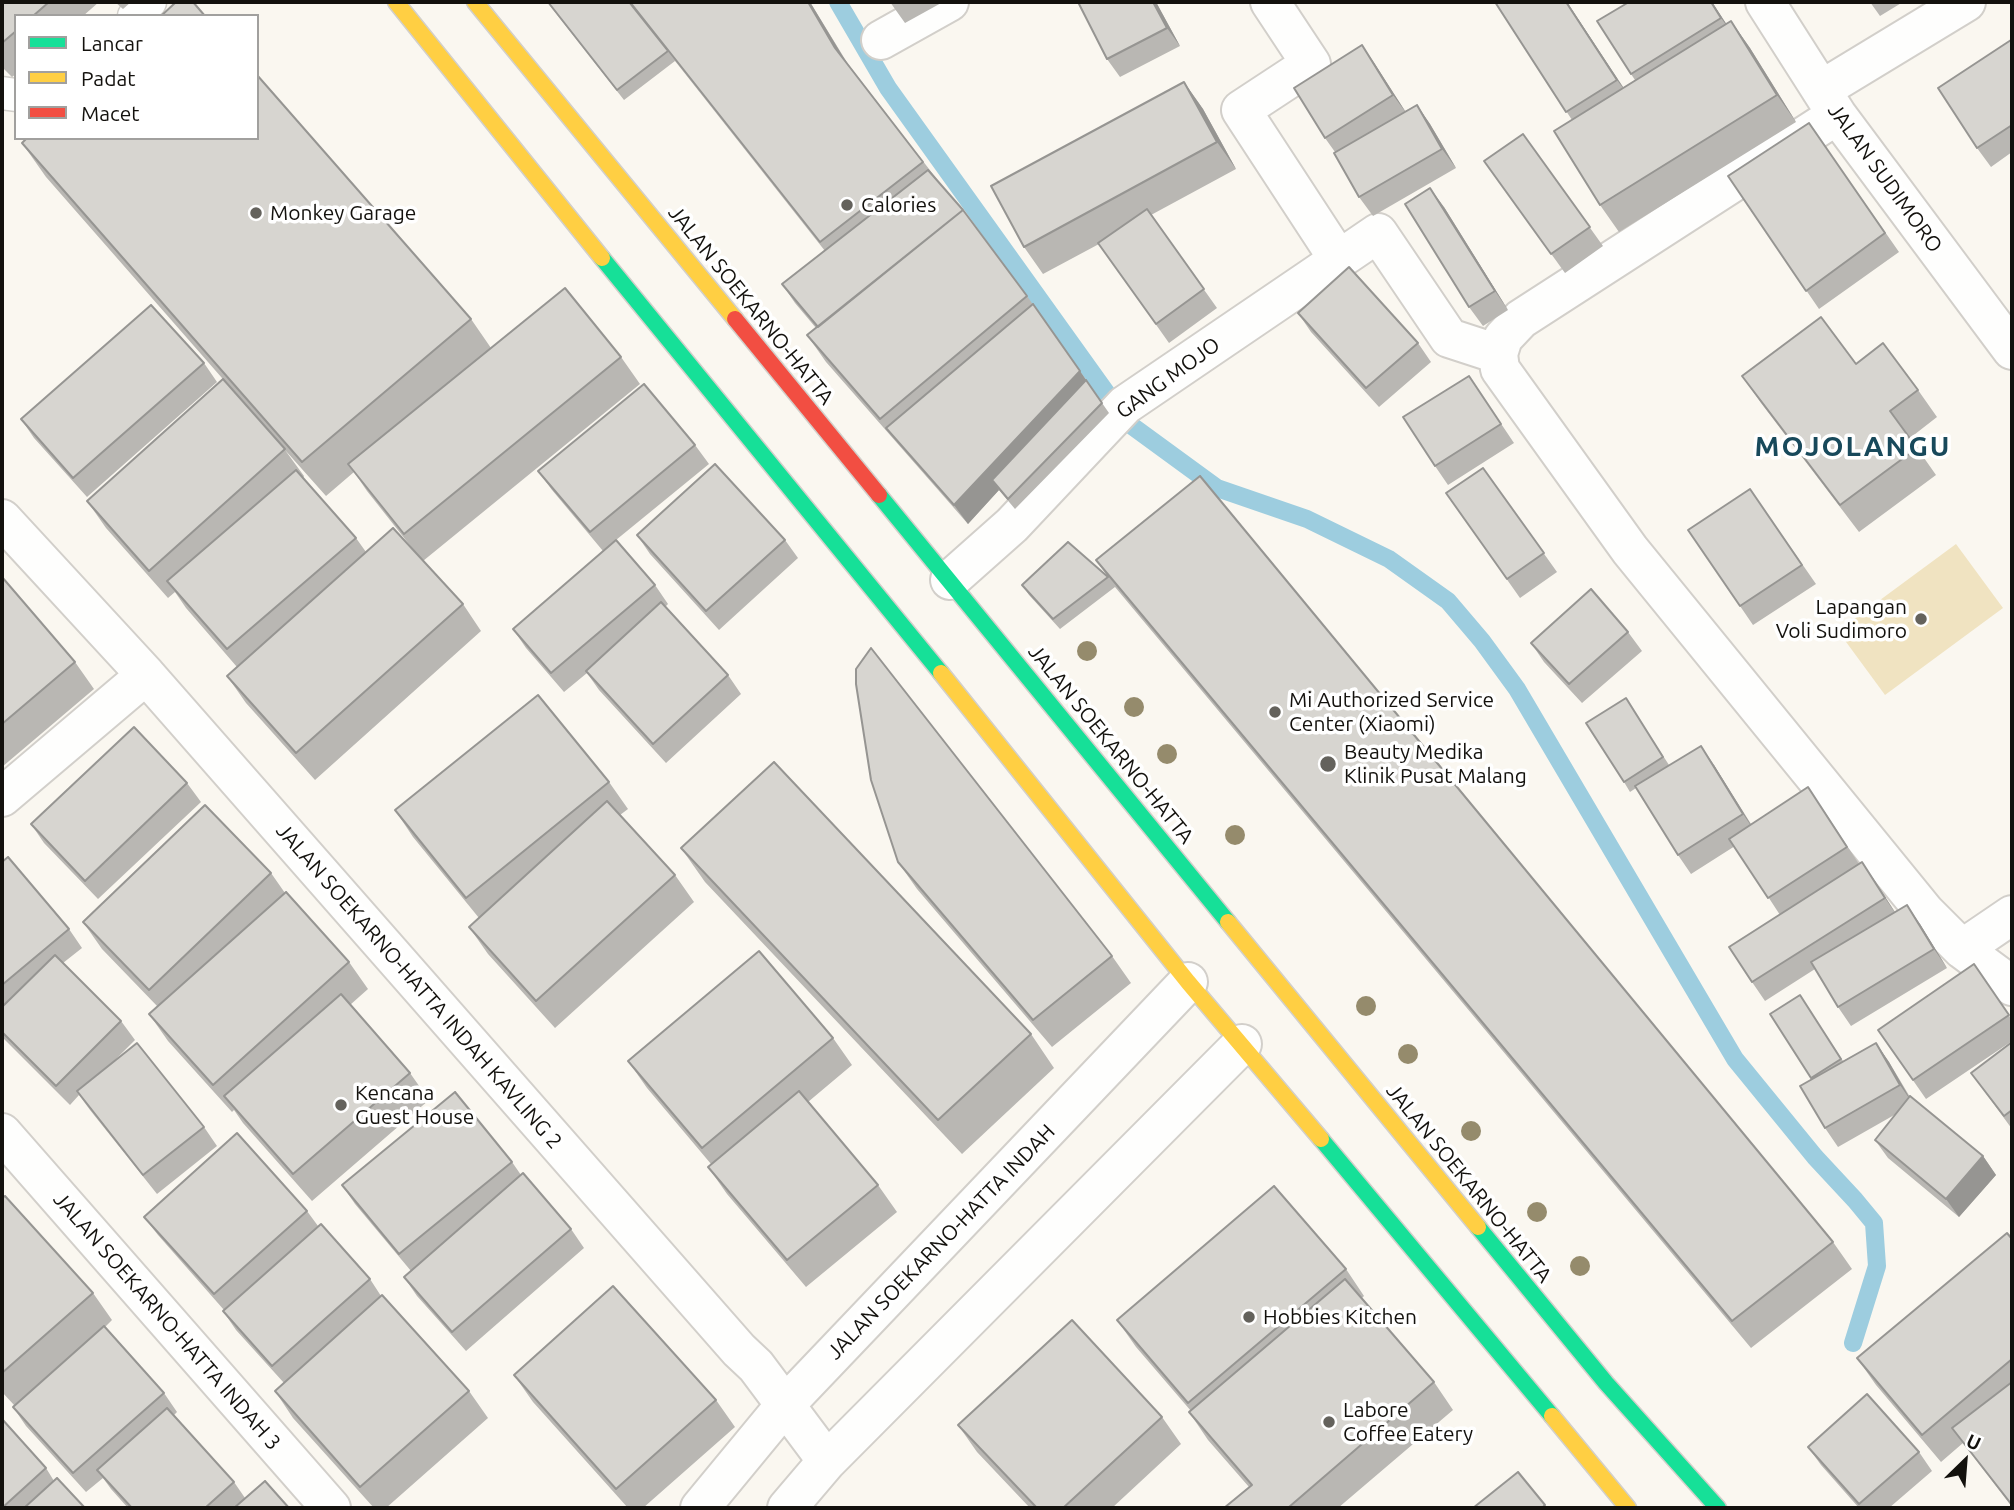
<!DOCTYPE html>
<html>
<head>
<meta charset="utf-8">
<style>
	body { margin:0 }
	#map { position:relative; width:2014px; height:1510px; overflow:hidden; background:#faf7f0; font-family:Ubuntu,sans-serif }
	canvas { display:block }
	.frame { position:absolute; inset:0; border:4px solid #13110d; pointer-events:none }
	.legend { position:absolute; left:14px; top:14px; width:245px; height:126px; box-sizing:border-box; background:#fff; border:2px solid #a1a09e; margin:0; padding:9px 12px; list-style:none; font-size:21px; color:#13110d }
	.legend li { display:flex; align-items:center; gap:14px; height:35px }
	.legend b { width:35px; border:2px solid #a1a09e }
	.north { position:absolute; left:1930px; top:1426px; width:70px; height:70px; -webkit-text-stroke:5px #fff; paint-order:stroke; rotate:25deg; font-size:19px; font-weight:700; line-height:28px; text-align:center; color:#13110d }
	.north::after { content:''; display:block; margin:auto; width:24px; height:32px; background:#13110d; clip-path:polygon(50% 0,100% 100%,50% 72%,0 100%) }
</style>
</head>
<body>
<div id="map">
<canvas width="2014" height="1510"></canvas>
<div class="frame"></div>
<ul class="legend">
<li><b style="height:9px;background:#16e098"></b>Lancar</li>
<li><b style="height:9px;background:#ffcf43"></b>Padat</li>
<li><b style="height:9px;background:#f24e42"></b>Macet</li>
</ul>
<div class="north">U</div>
</div>
<script>
const g = document.querySelector('canvas').getContext('2d');
g.lineJoin = 'round';
function paint(path, color) {
  g.fillStyle = color;
  g.fill(path, 'evenodd');
}
function toPath(rows) {
  const path = new Path2D();
  for (const r of rows) {
    path.moveTo(r[0], r[1]);
    for (let i = 2; i < r.length; i += 2) path.lineTo(r[i], r[i + 1]);
  }
  return path;
}
function stroke(path, color, width, dash) {
  g.strokeStyle = color;
  g.lineWidth = width;
  g.lineCap = dash ? 'butt' : 'round';
  g.setLineDash(dash || []);
  g.stroke(path);
}
function drawText(font, color, halo, rows, align = 'center') {
  g.font = font + ' Ubuntu,sans-serif';
  g.lineWidth = 7;
  g.setLineDash([]);
  g.textBaseline = 'middle';
  g.strokeStyle = halo;
  g.fillStyle = color;
  for (const [text, x, y, turn = 0] of rows) {
    g.save();
    g.translate(x, y);
    g.rotate((+turn || 0) * Math.PI / 180);
    g.textAlign = isNaN(turn) ? turn : align;
    if (halo) g.strokeText(text, 0, 0);
    g.fillText(text, 0, 0);
    g.restore();
  }
}
paint(toPath([
	[1956,544,2003,608,1885,695,1838,631]
]), '#f0e3c1');
stroke(toPath([
	[838,2,888,88,1128,423,1217,488,1307,519,1389,559,1448,601,1482,641,1517,689,1735,1059,1815,1157,1855,1200,1874,1223,1877,1266,1853,1343]
]), '#9dcddf', 18);
const lane = toPath([
	[134,16,150,2],
	[2,93,16,95]
]);
const street = toPath([
	[1270,2,1311,64,1241,110,1339,260],
	[1765,2,1837,115,2012,350],
	[881,40,949,2],
	[1821,90,1966,2],
	[1837,115,1521,319,1503,338,1498,354,1500,369,1630,550,1925,912,1962,949,2012,986],
	[2,519,146,675,739,1350,756,1366,827,1461],
	[950,580,1012,525,1125,405,1378,233,1449,338,1498,354],
	[2,797,146,675],
	[1962,949,2012,915],
	[2,1133,331,1508],
	[700,1508,785,1405,1188,982],
	[787,1508,827,1461,1242,1044]
]);
const fast = toPath([
	[602,258,941,673],
	[879,495,1228,922],
	[1321,1139,1552,1416],
	[1478,1227,1606,1383,1718,1508]
]);
const slow = toPath([
	[396,2,602,258],
	[475,2,735,319],
	[941,673,1188,982,1321,1139],
	[1228,922,1478,1227],
	[1552,1416,1628,1508]
]);
const jam = toPath([
	[735,319,879,495]
]);
stroke(lane, '#d2cfca', 35);
stroke(street, '#d2cfca', 42);
stroke(fast, '#d2cfca', 19);
stroke(slow, '#d2cfca', 19);
stroke(jam, '#d2cfca', 19);
stroke(lane, '#fefefd', 32);
stroke(street, '#fefefd', 38);
stroke(fast, '#16e098', 16);
stroke(slow, '#ffcf43', 16);
stroke(jam, '#f24e42', 16);
g.fillStyle = '#958b6c';
for (const [x, y] of [
	[1087,651],
	[1134,707],
	[1167,754],
	[1235,835],
	[1366,1006],
	[1408,1054],
	[1471,1131],
	[1537,1212],
	[1580,1266]
]) {
  g.beginPath();
  g.arc(x, y, 10, 0, 2 * Math.PI);
  g.fill();
}
paint(toPath([
	[2,2,99,2,83,16,16,16,16,74,12,77,2,67],
	[115,2,131,2,123,9],
	[547,2,810,2,848,64,1027,296,1109,413,1015,509,999,490,968,524,826,362,807,335,816,328,795,303,782,284,825,251,675,61,624,100],
	[890,2,943,2,905,23],
	[1156,2,1180,46,1120,77,1107,59],
	[1495,2,1567,2,1623,88,1635,80,1631,74,1629,2,1712,2,1726,24,1731,21,1750,48,1796,122,1619,232,1600,205,1572,120],
	[1870,2,1903,2,1880,16],
	[2012,41,2012,152,1991,167,1977,148],
	[1362,45,1405,111,1417,105,1430,124,1456,168,1373,216,1359,197,1335,152,1325,138],
	[1184,82,1203,109,1236,169,1151,215,1217,308,1169,343,1099,244,1043,274,1024,247],
	[1809,123,1899,252,1819,309,1728,176],
	[1523,134,1603,246,1565,273,1484,161],
	[22,143,471,319,491,348,621,357,640,384,423,561,463,604,481,631,315,780,246,703,227,676,237,667,186,608,175,592,168,598,106,528,87,501,278,442,46,177],
	[285,450,326,496,354,472,367,491,420,558,366,552,356,538,303,478,304,476],
	[1444,207,1508,310,1483,326,1469,307],
	[1298,313,1418,343,1431,362,1379,407,1311,332],
	[204,363,217,382,87,497,34,438,21,419],
	[1856,364,1918,390,1937,417,1910,438,1936,475,1859,532,1761,403,1742,376],
	[1469,376,1514,443,1448,485,1435,466],
	[695,445,709,464,616,540,655,585,668,604,665,607,728,675,741,694,666,763,599,690,587,673,564,692,526,648,513,629,603,551,552,490,538,471],
	[1483,468,1557,572,1520,598,1446,493],
	[1750,489,1816,584,1753,625,1688,530],
	[637,535,785,540,798,558,719,630,650,554],
	[1096,560,1833,1242,1852,1269,1751,1348,1115,587,1060,629,1029,595,1022,585,1108,577],
	[2,577,75,662,94,689,2,767],
	[1628,632,1642,651,1582,703,1544,662,1531,643],
	[1632,708,1669,765,1714,765,1751,824,1821,806,1859,864,1862,862,1895,912,1920,924,1947,968,1851,1026,1838,1007,1815,969,1765,1001,1752,982,1780,915,1735,846,1691,874,1678,855,1636,788,1630,792,1624,782],
	[609,782,628,809,620,815,675,875,694,902,555,1028,488,954,469,927,479,918,413,837,395,810],
	[187,783,201,802,98,899,44,843,31,824],
	[681,848,1031,1034,1054,1068,962,1154,705,882],
	[2,862,69,929,82,948,63,963,121,1021,135,1040,111,1064,204,1127,217,1146,157,1194,90,1110,79,1095,70,1105,2,1037],
	[898,862,1112,956,1131,983,1052,1047,917,889],
	[271,873,285,893,349,962,368,989,350,1005,410,1073,429,1100,312,1201,243,1123,234,1110,232,1112,168,1041,149,1014,158,1007,102,949,83,922],
	[1974,964,2012,1020,2012,1041,1926,1099,1878,1030],
	[1800,995,1843,1061,1876,1043,1889,1062,1910,1097,1983,1156,1996,1175,1959,1217,1888,1158,1875,1140,1896,1114,1838,1147,1825,1128,1812,1079,1770,1014],
	[833,1038,852,1065,808,1102,878,1185,897,1212,806,1287,727,1194,708,1167,711,1164,647,1088,628,1061],
	[2012,1042,2012,1129,1971,1073],
	[512,1162,521,1175,571,1229,584,1248,466,1351,417,1296,404,1277,411,1271,355,1204,342,1185],
	[2,1198,93,1293,112,1320,105,1327,164,1393,177,1412,174,1415,234,1482,245,1498,289,1508,128,1508,111,1489,103,1478,86,1492,26,1426,13,1407,14,1405,2,1392],
	[307,1211,318,1226,370,1279,381,1296,469,1391,488,1418,386,1508,374,1508,293,1418,275,1391,284,1383,236,1330,223,1311,224,1310,158,1235,144,1217],
	[2012,1239,2012,1507,1963,1443,1941,1462,1876,1385,1857,1358],
	[1346,1269,1364,1296,1362,1298,1434,1382,1453,1410,1338,1508,1224,1508,1249,1487,1208,1440,1189,1412,1191,1411,1136,1347,1117,1320],
	[514,1375,716,1400,735,1427,643,1508,628,1508,533,1402],
	[1162,1417,1181,1444,1112,1508,1030,1508,977,1452,958,1425],
	[1808,1447,1919,1452,1932,1471,1889,1508,1859,1508,1821,1465],
	[46,1468,54,1481,85,1508,2,1508]
]), '#b9b7b3');
paint(toPath([
	[808,2,810,2,854,75,835,48],
	[1153,2,1156,2,1180,46,1167,28],
	[1566,2,1567,2,1631,99,1617,80],
	[1711,2,1712,2,1735,37,1721,18],
	[1731,21,1750,48,1796,122,1777,95],
	[1362,45,1375,64,1407,114,1393,95],
	[1184,82,1203,109,1236,169,1217,142],
	[1417,105,1430,124,1456,168,1442,149],
	[1430,188,1444,207,1508,310,1495,291],
	[1080,371,1093,390,992,480,999,490,968,524,954,505],
	[1701,746,1714,765,1756,833,1743,814],
	[1862,862,1875,881,1898,917,1885,898],
	[1907,905,1920,924,1947,968,1934,949],
	[1876,1043,1889,1062,1913,1104,1900,1085],
	[1983,1156,1996,1175,1959,1217,1946,1199]
]), '#969592');
const building = toPath([
	[2,2,49,2,33,16,16,16,16,31,2,43,2,2],
	[176,2,193,2,205,16,161,16,176,2],
	[548,2,629,2,668,51,617,90,548,2],
	[630,2,808,2,835,48,923,162,820,242,630,2],
	[1078,2,1153,2,1167,28,1107,59,1078,2],
	[1495,2,1566,2,1617,80,1566,112,1495,2],
	[1629,2,1711,2,1721,18,1631,74,1597,21,1629,2],
	[1731,21,1777,95,1600,205,1554,131,1731,21],
	[2011,40,2012,125,1977,148,1938,88,2011,40],
	[1362,45,1393,95,1325,138,1294,88,1362,45],
	[257,75,471,319,302,462,22,143,27,138,257,138,257,75],
	[1184,82,1217,142,1024,247,991,186,1184,82],
	[1417,105,1442,149,1359,197,1334,153,1417,105],
	[1809,123,1885,233,1806,291,1728,176,1809,123],
	[1523,134,1590,227,1551,254,1484,161,1523,134],
	[928,170,963,210,818,327,782,284,928,170],
	[1430,188,1495,291,1469,307,1405,204,1430,188],
	[1147,209,1204,289,1156,324,1098,243,1147,209],
	[963,210,1027,296,880,419,807,335,963,210],
	[1349,267,1418,343,1366,388,1298,313,1349,267],
	[565,288,621,357,404,534,348,464,565,288],
	[1033,304,1080,371,954,505,886,428,1033,304],
	[151,305,204,363,73,478,21,419,151,305],
	[1821,317,1856,364,1883,343,1918,390,1890,411,1917,448,1840,505,1742,376,1821,317],
	[1469,376,1501,424,1435,466,1403,417,1469,376],
	[223,379,285,449,149,571,87,501,223,379],
	[1086,380,1102,403,1008,499,992,480,1086,380],
	[644,384,695,445,590,532,538,471,644,384],
	[715,464,785,540,706,611,637,535,715,464],
	[1483,468,1544,553,1507,579,1446,493,1483,468],
	[296,470,356,538,227,649,167,581,296,470],
	[1200,476,1833,1242,1732,1321,1096,560,1200,476],
	[1750,489,1802,565,1740,606,1688,530,1750,489],
	[393,528,463,604,296,753,227,676,393,528],
	[616,540,655,585,551,673,513,629,616,540],
	[1068,542,1108,577,1053,619,1022,585,1068,542],
	[2,577,75,662,2,724,2,577],
	[1591,589,1628,632,1569,684,1531,643,1591,589],
	[661,602,728,675,653,744,586,671,661,602],
	[871,648,1112,956,1033,1020,898,862,871,780,856,684,856,669,871,648],
	[538,695,609,782,466,898,395,810,538,695],
	[1626,698,1663,757,1624,782,1586,723,1626,698],
	[134,727,187,783,85,881,31,824,134,727],
	[1701,746,1743,814,1678,855,1635,786,1701,746],
	[774,762,1031,1034,938,1120,681,848,774,762],
	[1808,787,1847,847,1768,898,1729,839,1808,787],
	[607,801,675,875,536,1001,469,927,607,801],
	[205,805,271,873,149,990,83,922,205,805],
	[8,857,69,929,2,985,2,862,8,857],
	[1862,862,1885,898,1752,982,1729,947,1862,862],
	[286,892,349,962,213,1085,149,1014,286,892],
	[1907,905,1934,949,1838,1007,1811,962,1907,905],
	[759,951,833,1038,702,1148,628,1061,759,951],
	[55,955,121,1021,56,1086,2,1032,2,1007,55,955],
	[1974,964,2009,1015,1913,1080,1878,1030,1974,964],
	[341,994,410,1073,293,1174,224,1096,341,994],
	[1800,995,1841,1059,1811,1078,1770,1014,1800,995],
	[2012,1042,2012,1110,2004,1116,1971,1073,2012,1042],
	[137,1043,204,1127,143,1175,77,1091,137,1043],
	[1876,1043,1900,1085,1825,1128,1800,1086,1876,1043],
	[799,1091,878,1185,787,1260,708,1167,799,1091],
	[455,1092,512,1162,399,1254,342,1185,455,1092],
	[1910,1096,1983,1156,1946,1199,1875,1140,1910,1096],
	[237,1133,307,1211,214,1294,144,1217,237,1133],
	[523,1173,571,1229,452,1332,404,1277,523,1173],
	[1274,1186,1346,1269,1188,1403,1117,1320,1274,1186],
	[5,1196,93,1293,2,1373,2,1198,5,1196],
	[321,1224,370,1279,272,1366,223,1311,321,1224],
	[2007,1233,2012,1239,2012,1359,1922,1435,1857,1358,2007,1233],
	[1345,1279,1434,1382,1289,1507,1289,1508,1224,1508,1252,1485,1189,1412,1345,1279],
	[613,1286,716,1400,616,1489,514,1375,613,1286],
	[382,1295,469,1391,360,1487,275,1391,382,1295],
	[1072,1320,1162,1417,1063,1508,1037,1508,958,1425,1072,1320],
	[104,1326,164,1393,73,1473,13,1407,104,1326],
	[2012,1382,2012,1505,1952,1428,2012,1382],
	[1867,1394,1919,1452,1859,1504,1808,1447,1867,1394],
	[167,1408,234,1482,205,1508,132,1508,97,1470,167,1408],
	[2,1419,46,1468,2,1508,2,1419],
	[1518,1472,1545,1505,1542,1508,1473,1508,1518,1472],
	[57,1478,85,1508,24,1508,57,1478],
	[265,1481,289,1508,234,1508,265,1481]
]);
paint(building, '#d7d5d0');
stroke(building, '#969592', 2);
for (const [x, y, r, color] of [
	[847,205,7,"#64625c"],
	[256,213,7,"#64625c"],
	[1921,619,7,"#64625c"],
	[1275,712,7,"#64625c"],
	[1328,764,9,"#64625c"],
	[341,1105,7,"#64625c"],
	[1249,1317,7,"#64625c"],
	[1329,1422,7,"#64625c"]
]) {
  const dot = new Path2D();
  dot.arc(x, y, r, 0, 2 * Math.PI);
  g.fillStyle = color;
  g.fill(dot);
  stroke(dot, '#fff', 2.5);
}
drawText('21px', '#13110d', '#fff', [
	["JALAN SUDIMORO",1885,178,54],
	["JALAN SOEKARNO-HATTA",751,305,51],
	["GANG MOJO",1168,378,-36],
	["JALAN SOEKARNO-HATTA",1111,744,51],
	["JALAN SOEKARNO-HATTA INDAH KAVLING 2",419,986,49],
	["JALAN SOEKARNO-HATTA",1469,1183,51],
	["JALAN SOEKARNO-HATTA INDAH",941,1242,-46],
	["JALAN SOEKARNO-HATTA INDAH 3",167,1321,49]
]);
drawText('21px', '#13110d', '#fff', [
	["Calories",861,205],
	["Monkey Garage",270,213],
	["Lapangan",1907,607,"right"],
	["Voli Sudimoro",1907,631,"right"],
	["Mi Authorized Service",1289,700],
	["Center (Xiaomi)",1289,724],
	["Beauty Medika",1344,752],
	["Klinik Pusat Malang",1344,776],
	["Kencana",355,1093],
	["Guest House",355,1117],
	["Hobbies Kitchen",1263,1317],
	["Labore",1343,1410],
	["Coffee Eatery",1343,1434]
], 'left');
g.letterSpacing = '2px';
drawText('bold 28px', '#18495b', '#fff', [
	["MOJOLANGU",1853,447]
]);
g.letterSpacing = '0px';
</script>
</body>
</html>
